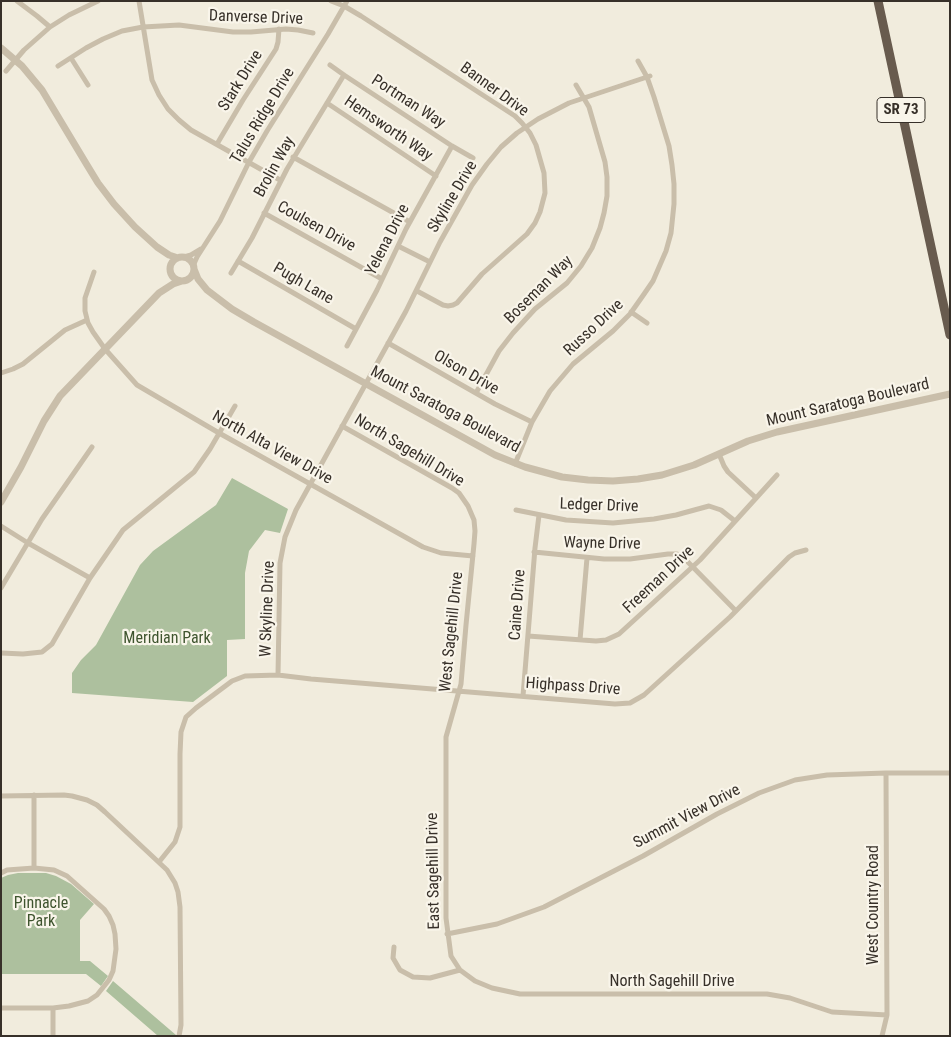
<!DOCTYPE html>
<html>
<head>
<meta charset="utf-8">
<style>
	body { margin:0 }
	#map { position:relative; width:951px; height:1037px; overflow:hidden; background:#f1ecdd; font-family:"Roboto Condensed",sans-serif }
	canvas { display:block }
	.frame { position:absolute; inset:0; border:2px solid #373029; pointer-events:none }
</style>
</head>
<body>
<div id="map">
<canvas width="951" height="1037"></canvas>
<div class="frame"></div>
</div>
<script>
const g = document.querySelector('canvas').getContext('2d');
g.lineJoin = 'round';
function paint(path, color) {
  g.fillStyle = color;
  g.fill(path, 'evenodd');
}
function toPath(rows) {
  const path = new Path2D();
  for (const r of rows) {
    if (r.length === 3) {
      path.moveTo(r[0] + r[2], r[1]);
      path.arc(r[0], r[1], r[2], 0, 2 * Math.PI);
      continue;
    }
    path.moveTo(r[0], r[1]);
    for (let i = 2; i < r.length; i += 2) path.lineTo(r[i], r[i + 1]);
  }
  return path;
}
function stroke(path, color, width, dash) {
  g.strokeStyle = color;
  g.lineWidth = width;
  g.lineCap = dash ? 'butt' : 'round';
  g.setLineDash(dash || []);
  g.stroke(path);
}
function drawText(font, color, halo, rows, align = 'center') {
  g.font = font + ' "Roboto Condensed",sans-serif';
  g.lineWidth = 4.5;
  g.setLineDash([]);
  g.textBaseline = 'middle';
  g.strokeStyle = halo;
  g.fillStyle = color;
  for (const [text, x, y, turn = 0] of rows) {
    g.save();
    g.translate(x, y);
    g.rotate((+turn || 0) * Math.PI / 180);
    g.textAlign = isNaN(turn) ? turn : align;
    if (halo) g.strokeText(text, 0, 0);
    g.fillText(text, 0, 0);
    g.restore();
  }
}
paint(toPath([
	[232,478,288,509,280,533,265,530,249,551,245,573,245,639,227,640,227,676,193,702,72,693,72,673,81,660,96,645,140,565,153,551,216,505],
	[18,873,46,873,56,876,71,884,94,904,80,920,80,961,90,961,108,976,101,986,86,974,1,974,1,878,8,875],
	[113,981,176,1035,176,1036,158,1036,106,991]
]), '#adc09e');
stroke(toPath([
	[17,1,37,16,50,27],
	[139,1,152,80,159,95,168,109,179,120,191,130,280,180],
	[331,1,344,6,361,16,515,116,522,123,530,133,536,145,544,173,545,193,540,212,535,223,527,234,482,274,457,303,453,305,448,306,443,305,417,291],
	[71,58,88,85],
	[330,65,344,75,452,146,473,158],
	[58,66,86,48,103,39,122,31,143,27,179,25,233,32,251,32,286,29,298,30,313,33],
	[6,71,24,50,50,27,69,15,98,1],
	[327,103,436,176],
	[217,144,243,100,276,49,278,42,279,29],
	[293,157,410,222],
	[264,213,382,279],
	[398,246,430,262],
	[184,257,191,255,201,249],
	[238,261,356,329],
	[193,266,197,257,220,221,249,162,267,131,328,34,347,1],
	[94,272,85,298,85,311,88,323,93,332,105,349,137,385,219,433,423,547,441,553,473,556],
	[231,273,252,238,287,169,344,75],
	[631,312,647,323],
	[388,343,495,404,532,422],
	[347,346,377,290,406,229,452,146],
	[1,373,13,369,23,364,65,330,87,320],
	[476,393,499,351,513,333,535,309,567,283,581,266,592,248,600,228,604,213,607,196,607,177,605,162,589,107,576,85],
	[342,426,452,488,459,493,468,506,474,520,475,531,474,544,466,625,461,684,446,737,446,918,451,956,460,970,475,981,492,988,520,994,767,994,790,998,832,1012,887,1015],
	[719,454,724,466,728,472,756,498],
	[515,464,532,422,550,391,573,364,613,331,630,314,642,297,653,281,666,251,671,233,674,204,674,184,672,165,669,146,654,97,647,77,638,61],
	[516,510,566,520,613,523,654,519,676,515,709,506,721,510,735,521],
	[1,526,28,543,90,578],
	[534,552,604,559,630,559,668,554,677,554,683,557,736,611],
	[1,588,42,519,92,447],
	[528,636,596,641,606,640,619,634,700,560,777,475],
	[580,640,587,558],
	[1,653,23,654,42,652,52,644,90,578,123,530,194,472,210,449,235,406],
	[278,675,280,563,285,537,296,510,406,311,440,242,472,185,487,164,501,147,517,133,538,119,569,103,650,76],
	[523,696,535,548,539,515],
	[34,795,34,868],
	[1,796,64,795,72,796,87,800,97,805,105,812,167,870,175,883,178,892,180,907,181,1025,179,1036],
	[159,862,175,842,180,827,180,754,181,732,186,717,196,708,232,681,245,676,278,675,311,679,615,704,630,703,644,695,730,617,789,557,795,553,806,550],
	[1,873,7,870,34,868,54,870,67,876,104,909,109,916,113,925,115,934,116,949,113,971,109,980,97,995,88,1001,69,1006,53,1008,1,1008],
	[447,934,497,924,544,907,643,856,717,814,759,793,795,780,827,775,886,773,950,773],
	[394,947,393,958,400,970,413,977,430,978,460,970],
	[53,1036,53,1008],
	[882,1036,887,1015,886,773]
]), '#c9beaa', 5);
stroke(toPath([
	[1,48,22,66,42,90,87,165,98,183,114,204,135,227,157,247,169,255,178,258],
	[182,269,12],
	[194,269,198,279,207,290,232,309,254,322,495,455,525,467,562,477,588,480,613,481,638,479,662,475,694,465,748,441,777,432,950,394],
	[1,502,21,467,44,421,60,396,159,293,173,284,182,281]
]), '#c9beaa', 7);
stroke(toPath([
	[878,1,950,335]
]), '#685b4e', 9);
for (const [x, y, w] of [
	[901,110,48]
]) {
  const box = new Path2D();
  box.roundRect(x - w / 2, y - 12.5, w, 25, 4);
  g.fillStyle = '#f9f5ea';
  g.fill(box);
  stroke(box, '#373029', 1);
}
drawText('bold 15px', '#373029', null, [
	["SR 73",901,110]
]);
drawText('16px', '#373029', '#f9f5ea', [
	["Danverse Drive",256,18,2],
	["Stark Drive",241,81,-58],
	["Banner Drive",494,90,36],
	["Portman Way",408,102,33],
	["Talus Ridge Drive",263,116,-59],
	["Hemsworth Way",388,129,34],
	["Brolin Way",275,167,-61],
	["Skyline Drive",453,197,-59],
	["Coulsen Drive",316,227,29],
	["Yelena Drive",388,240,-63],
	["Pugh Lane",303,284,30],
	["Boseman Way",539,290,-45],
	["Russo Drive",594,328,-43],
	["Olson Drive",466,373,30],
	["Mount Saratoga Boulevard",848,403,-13],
	["Mount Saratoga Boulevard",445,410,28],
	["North Alta View Drive",272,448,29],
	["North Sagehill Drive",409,451,31],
	["Ledger Drive",599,506,2],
	["Wayne Drive",602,544,1],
	["Freeman Drive",659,580,-43],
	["Caine Drive",518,605,-86],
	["W Skyline Drive",268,609,-88],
	["West Sagehill Drive",452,632,-84],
	["Highpass Drive",573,687,4],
	["Summit View Drive",687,817,-28],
	["East Sagehill Drive",434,871,-91],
	["West Country Road",874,905,-90],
	["North Sagehill Drive",672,982]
]);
drawText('16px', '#3e542e', '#f9f5ea', [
	["Meridian Park",167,639],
	["Pinnacle",41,904],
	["Park",41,922]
]);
</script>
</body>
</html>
